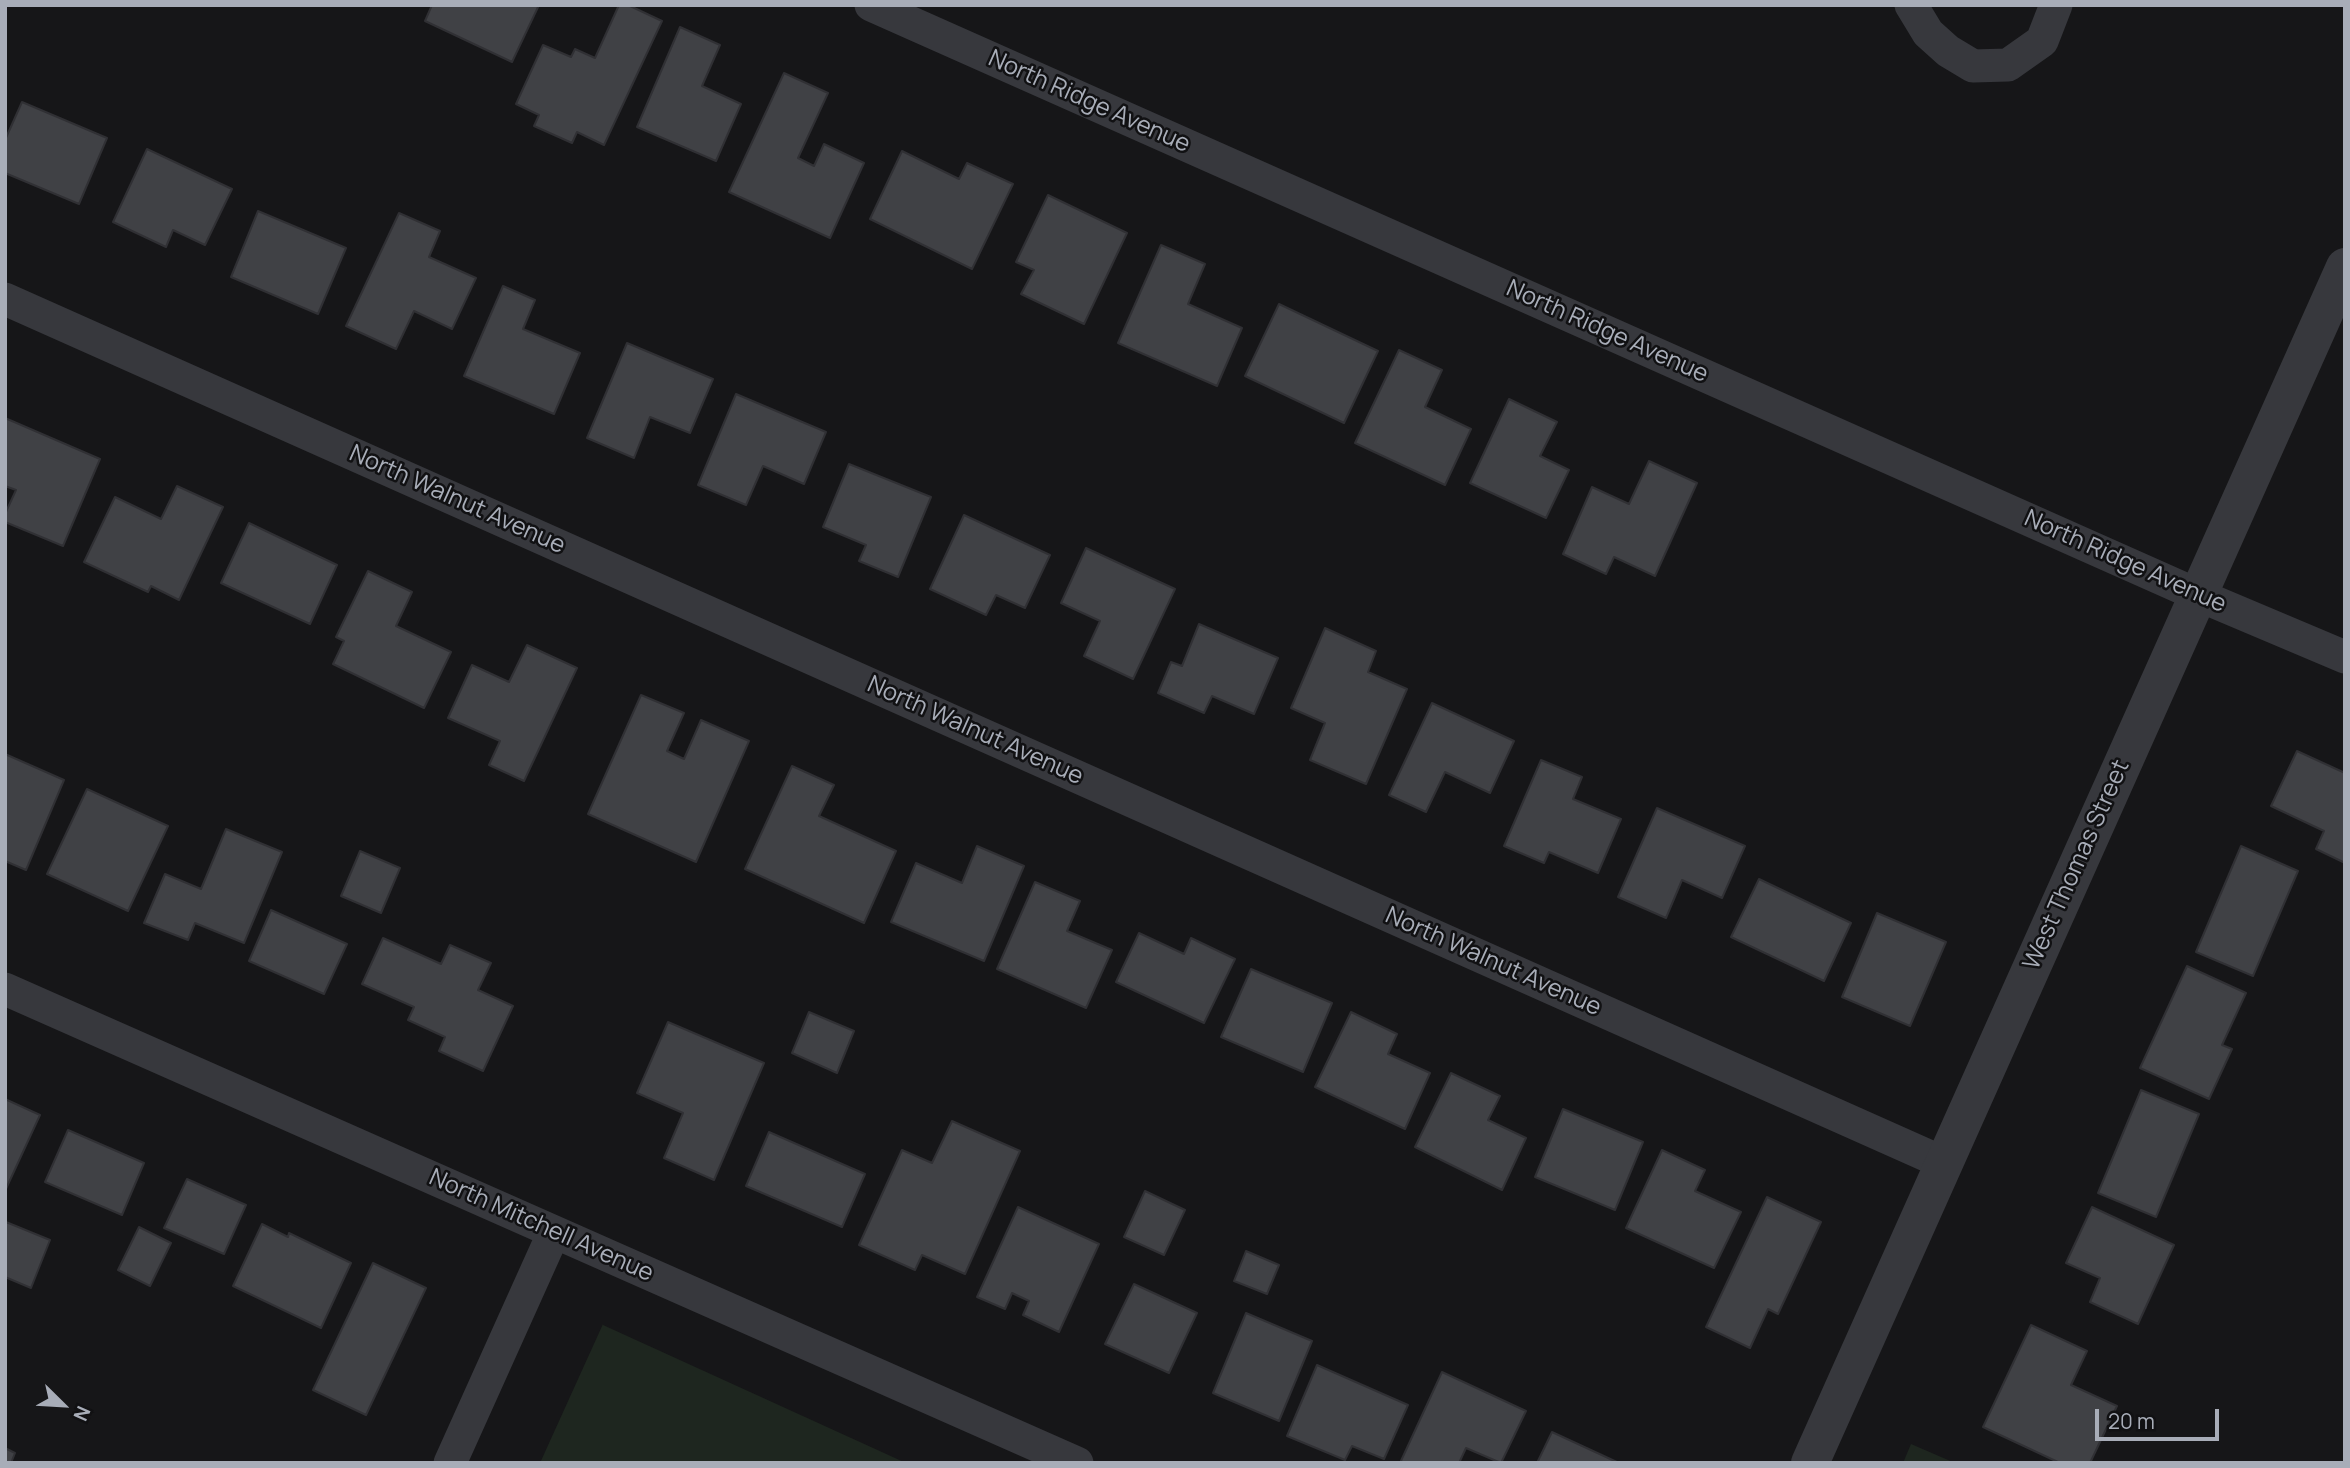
<!DOCTYPE html>
<html>
<head>
<meta charset="utf-8">
<style>
	body { margin:0 }
	#map { position:relative; width:2350px; height:1468px; overflow:hidden; background:#161618; font-family:Manrope,sans-serif }
	canvas { display:block }
	.frame { position:absolute; inset:0; border:7px solid #a8adb8; pointer-events:none }
	.north { position:absolute; left:28px; top:1370px; width:70px; height:70px; -webkit-text-stroke:5px #111113; paint-order:stroke; rotate:114deg; font-size:19px; font-weight:700; line-height:28px; text-align:center; color:#a8adb8 }
	.north::after { content:''; display:block; margin:auto; width:24px; height:32px; background:#a8adb8; clip-path:polygon(50% 0,100% 100%,50% 72%,0 100%) }
	.scale { position:absolute; left:2095px; top:1409px; width:124px; height:32px; box-sizing:border-box; border:4px solid #a8adb8; border-top:0; padding-left:9px; font-size:21px; line-height:24px; white-space:nowrap; color:#a8adb8; -webkit-text-stroke:5px #111113; paint-order:stroke }
</style>
</head>
<body>
<div id="map">
<canvas width="2350" height="1468"></canvas>
<div class="frame"></div>
<div class="north">N</div>
<div class="scale">20 m</div>
</div>
<script>
const g = document.querySelector('canvas').getContext('2d');
g.lineJoin = 'round';
function paint(path, color) {
  g.fillStyle = color;
  g.fill(path, 'evenodd');
}
function toPath(rows) {
  const path = new Path2D();
  for (const r of rows) {
    path.moveTo(r[0], r[1]);
    for (let i = 2; i < r.length; i += 2) path.lineTo(r[i], r[i + 1]);
  }
  return path;
}
function stroke(path, color, width, dash) {
  g.strokeStyle = color;
  g.lineWidth = width;
  g.lineCap = dash ? 'butt' : 'round';
  g.setLineDash(dash || []);
  g.stroke(path);
}
function drawText(font, color, halo, rows, align = 'center') {
  g.font = font + ' Manrope,sans-serif';
  g.lineWidth = 5;
  g.setLineDash([]);
  g.textBaseline = 'middle';
  g.strokeStyle = halo;
  g.fillStyle = color;
  for (const [text, x, y, turn = 0] of rows) {
    g.save();
    g.translate(x, y);
    g.rotate((+turn || 0) * Math.PI / 180);
    g.textAlign = isNaN(turn) ? turn : align;
    if (halo) g.strokeText(text, 0, 0);
    g.fillText(text, 0, 0);
    g.restore();
  }
}
paint(toPath([
	[603,1324,603,1325,906,1463,540,1463],
	[1911,1444,1955,1463,1903,1463]
]), '#1e261f');
const building = toPath([
	[432,5,539,5,512,62,425,21,432,5],
	[619,5,628,5,662,21,604,145,577,132,572,143,534,126,539,115,516,104,543,45,571,57,575,49,595,58,619,5],
	[680,27,720,45,702,86,741,104,716,161,637,127,680,27],
	[784,73,828,93,798,158,814,166,824,144,864,163,830,238,729,192,784,73],
	[22,102,107,138,79,204,5,173,5,140,22,102],
	[147,149,232,189,205,245,173,230,166,247,113,222,147,149],
	[902,151,959,179,967,163,1013,184,972,269,870,219,902,151],
	[1048,195,1127,233,1084,324,1021,294,1034,270,1016,262,1048,195],
	[258,211,346,248,318,314,231,277,258,211],
	[399,213,440,231,429,257,476,278,452,329,414,311,396,349,346,326,399,213],
	[1161,245,1205,264,1188,304,1242,328,1217,386,1118,343,1161,245],
	[503,286,535,300,523,329,580,353,554,414,464,376,503,286],
	[1279,304,1378,351,1344,423,1245,376,1279,304],
	[627,343,713,379,690,433,650,417,634,458,587,438,627,343],
	[1399,350,1442,370,1425,407,1471,429,1445,485,1355,443,1399,350],
	[736,394,826,432,804,484,763,466,746,505,698,485,736,394],
	[1509,399,1557,422,1540,456,1569,470,1546,518,1470,483,1509,399],
	[5,418,100,459,63,546,5,522,5,514,16,490,5,486,5,418],
	[1649,461,1697,483,1655,576,1614,557,1606,574,1563,554,1592,487,1629,504,1649,461],
	[849,464,931,497,898,577,859,561,866,545,823,527,849,464],
	[177,486,223,507,179,600,151,586,148,592,84,562,115,497,161,519,177,486],
	[964,515,1050,555,1025,608,996,595,986,615,930,589,964,515],
	[249,523,337,565,310,624,221,583,249,523],
	[1086,548,1175,589,1133,679,1084,656,1100,621,1061,603,1086,548],
	[368,571,412,592,396,626,451,652,424,708,333,664,344,641,336,637,368,571],
	[1199,624,1278,658,1254,714,1212,696,1204,713,1158,693,1171,662,1182,666,1199,624],
	[1325,628,1376,651,1368,672,1407,689,1366,784,1310,760,1325,723,1291,708,1325,628],
	[527,645,577,668,524,781,489,765,500,741,448,718,472,665,509,682,527,645],
	[641,695,684,713,667,751,684,759,701,720,749,741,696,862,588,814,641,695],
	[1432,703,1514,741,1490,793,1445,772,1426,812,1389,795,1432,703],
	[2297,751,2345,773,2345,863,2316,849,2324,831,2271,806,2297,751],
	[5,754,64,780,26,870,5,861,5,754],
	[1541,760,1582,777,1573,799,1621,819,1598,873,1549,852,1544,863,1504,846,1541,760],
	[792,766,834,785,819,816,896,851,864,923,745,869,792,766],
	[87,789,168,826,128,911,47,874,87,789],
	[1657,808,1745,846,1722,898,1682,880,1666,918,1618,897,1657,808],
	[226,829,282,852,244,943,195,923,188,940,144,923,165,874,201,889,226,829],
	[977,846,1024,866,984,961,891,922,916,863,962,883,977,846],
	[2241,846,2298,871,2253,976,2196,952,2241,846],
	[360,851,400,868,381,913,341,896,360,851],
	[1759,879,1851,923,1824,981,1731,937,1759,879],
	[1035,882,1080,901,1067,931,1112,950,1086,1008,997,969,1035,882],
	[271,910,347,944,324,994,249,961,271,910],
	[1877,913,1946,942,1910,1026,1842,997,1877,913],
	[1139,933,1184,954,1191,938,1235,959,1204,1023,1116,982,1139,933],
	[383,938,441,964,450,945,491,963,478,990,513,1006,483,1071,439,1051,445,1037,408,1020,414,1007,362,984,383,938],
	[2187,966,2246,993,2222,1045,2232,1049,2209,1099,2140,1068,2187,966],
	[1251,969,1332,1003,1303,1072,1221,1037,1251,969],
	[809,1012,854,1031,837,1073,792,1053,809,1012],
	[1351,1012,1397,1034,1388,1054,1430,1073,1405,1129,1315,1087,1351,1012],
	[668,1022,764,1063,714,1180,664,1158,683,1113,637,1093,668,1022],
	[1451,1073,1500,1096,1488,1120,1526,1138,1502,1190,1415,1147,1451,1073],
	[2141,1090,2199,1114,2156,1217,2098,1193,2141,1090],
	[5,1099,40,1115,5,1191,5,1099],
	[1563,1109,1643,1142,1615,1210,1535,1177,1563,1109],
	[952,1121,1020,1151,965,1274,922,1255,915,1270,859,1245,902,1150,932,1163,952,1121],
	[68,1130,144,1163,122,1215,45,1182,68,1130],
	[769,1132,865,1174,842,1227,746,1186,769,1132],
	[1662,1150,1705,1170,1695,1191,1741,1212,1714,1268,1626,1228,1662,1150],
	[187,1179,246,1205,224,1254,164,1228,187,1179],
	[1145,1191,1185,1210,1164,1255,1124,1237,1145,1191],
	[1767,1197,1821,1222,1778,1314,1768,1309,1750,1348,1706,1327,1767,1197],
	[1018,1207,1099,1244,1059,1332,1023,1315,1029,1301,1012,1293,1005,1309,977,1297,1018,1207],
	[2092,1207,2174,1245,2138,1324,2090,1302,2100,1278,2066,1263,2092,1207],
	[6,1222,50,1240,31,1288,5,1277,6,1222],
	[262,1224,288,1237,289,1233,351,1263,321,1328,233,1286,262,1224],
	[139,1227,171,1243,150,1286,118,1270,139,1227],
	[1246,1251,1279,1265,1267,1294,1234,1281,1246,1251],
	[373,1263,426,1288,366,1415,313,1390,373,1263],
	[1134,1284,1197,1313,1169,1373,1105,1344,1134,1284],
	[1246,1313,1312,1341,1279,1421,1213,1393,1246,1313],
	[2031,1325,2087,1351,2071,1385,2117,1406,2090,1463,2060,1463,1983,1427,2031,1325],
	[1317,1365,1408,1405,1384,1459,1352,1446,1345,1460,1287,1436,1317,1365],
	[1442,1372,1526,1411,1501,1463,1466,1448,1459,1463,1400,1463,1442,1372],
	[1552,1432,1619,1463,1537,1463,1552,1432],
	[5,1448,15,1453,11,1463,5,1463,5,1448]
]);
paint(building, '#404145');
stroke(building, '#303034', 2);
stroke(toPath([
	[871,5,2198,595,2345,657],
	[1911,5,1928,33,1948,51,1973,66,2008,65,2042,41,2056,5],
	[5,299,1944,1163],
	[5,989,1077,1463],
	[450,1463,554,1232]
]), '#37383d', 33);
stroke(toPath([
	[1810,1463,2345,267]
]), '#37383d', 38);
drawText('24px', '#a8adb8', '#111113', [
	["North Ridge Avenue",1089,102,24],
	["North Ridge Avenue",1607,332,24],
	["North Walnut Avenue",457,500,24],
	["North Ridge Avenue",2125,562,24],
	["North Walnut Avenue",975,731,24],
	["West Thomas Street",2077,865,-66],
	["North Walnut Avenue",1493,962,24],
	["North Mitchell Avenue",541,1226,24]
]);
</script>
</body>
</html>
